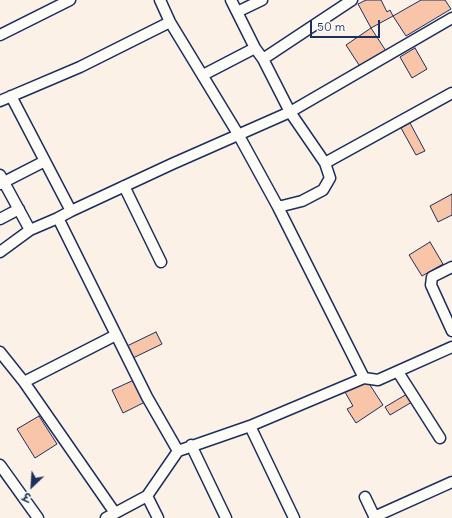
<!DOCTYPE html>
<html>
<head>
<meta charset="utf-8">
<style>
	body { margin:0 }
	#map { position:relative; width:452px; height:518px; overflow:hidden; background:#fcf1e7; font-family:Delius,"Playpen Sans Deva",sans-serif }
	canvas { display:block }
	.north { position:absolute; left:12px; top:466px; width:40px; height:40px; -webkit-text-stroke:3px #fdfcf7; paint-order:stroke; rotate:205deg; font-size:11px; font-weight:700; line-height:16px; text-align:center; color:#1b2f5e }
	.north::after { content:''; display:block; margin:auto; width:14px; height:18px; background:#1b2f5e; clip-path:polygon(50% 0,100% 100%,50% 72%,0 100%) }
	.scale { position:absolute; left:310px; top:20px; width:70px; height:18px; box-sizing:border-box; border:2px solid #1b2f5e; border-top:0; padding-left:5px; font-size:12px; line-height:14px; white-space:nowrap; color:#1b2f5e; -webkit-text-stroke:3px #fdfcf7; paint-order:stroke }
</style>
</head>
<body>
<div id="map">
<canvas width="452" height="518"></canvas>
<div class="north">उ</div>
<div class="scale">50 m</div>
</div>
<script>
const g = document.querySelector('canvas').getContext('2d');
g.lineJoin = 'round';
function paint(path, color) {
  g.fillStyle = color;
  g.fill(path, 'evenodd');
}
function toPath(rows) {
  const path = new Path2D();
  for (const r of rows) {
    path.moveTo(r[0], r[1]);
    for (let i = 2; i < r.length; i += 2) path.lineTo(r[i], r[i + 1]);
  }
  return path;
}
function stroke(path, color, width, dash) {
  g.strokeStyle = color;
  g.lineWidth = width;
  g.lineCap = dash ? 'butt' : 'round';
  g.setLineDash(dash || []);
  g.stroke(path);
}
const building = toPath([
	[366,0,381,0,387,12,390,10,393,16,371,28,358,4,366,0],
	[421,0,445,0,451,9,406,36,393,16,421,0],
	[371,28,386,51,361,68,346,45,371,28],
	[415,48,427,69,412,78,400,57,415,48],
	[410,123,425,151,416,155,401,128,410,123],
	[452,194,452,215,438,222,430,206,452,194],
	[430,242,443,264,422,276,409,255,430,242],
	[156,332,162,344,133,358,127,346,156,332],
	[134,380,145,402,123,413,112,390,134,380],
	[368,382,383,405,356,423,347,409,353,406,345,392,368,382],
	[407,394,412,402,390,415,385,407,407,394],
	[39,416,57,444,35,458,17,429,39,416]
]);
paint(building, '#f9c5a9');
stroke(building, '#1b2f5e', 1);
const minor = toPath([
	[231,0,255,48],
	[237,12,262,0],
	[0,35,70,0],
	[263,59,290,112,325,163,330,178,323,190,302,201,278,207],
	[203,75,255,48,263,59,352,0],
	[11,96,71,211],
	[0,101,80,67,170,22],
	[325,163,452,93],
	[0,175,30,230,58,218],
	[0,184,45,161],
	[124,186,161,262],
	[0,219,19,209],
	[0,252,30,230],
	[452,267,432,277,431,285,452,331],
	[0,352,24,382,115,513],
	[398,372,440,438],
	[364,378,378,380,452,347],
	[24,382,116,335],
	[250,426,294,518],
	[191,445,226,518],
	[178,451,147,397,58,218,71,211,172,164,290,112,452,18],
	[0,465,38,518],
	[147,496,178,451,250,426,364,378,278,207,238,134,170,22,160,0],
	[365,497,375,518],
	[374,517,452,482],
	[106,518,147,496,158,518]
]);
stroke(minor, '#1b2f5e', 13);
stroke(minor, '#fdfcf7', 10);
</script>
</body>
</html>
